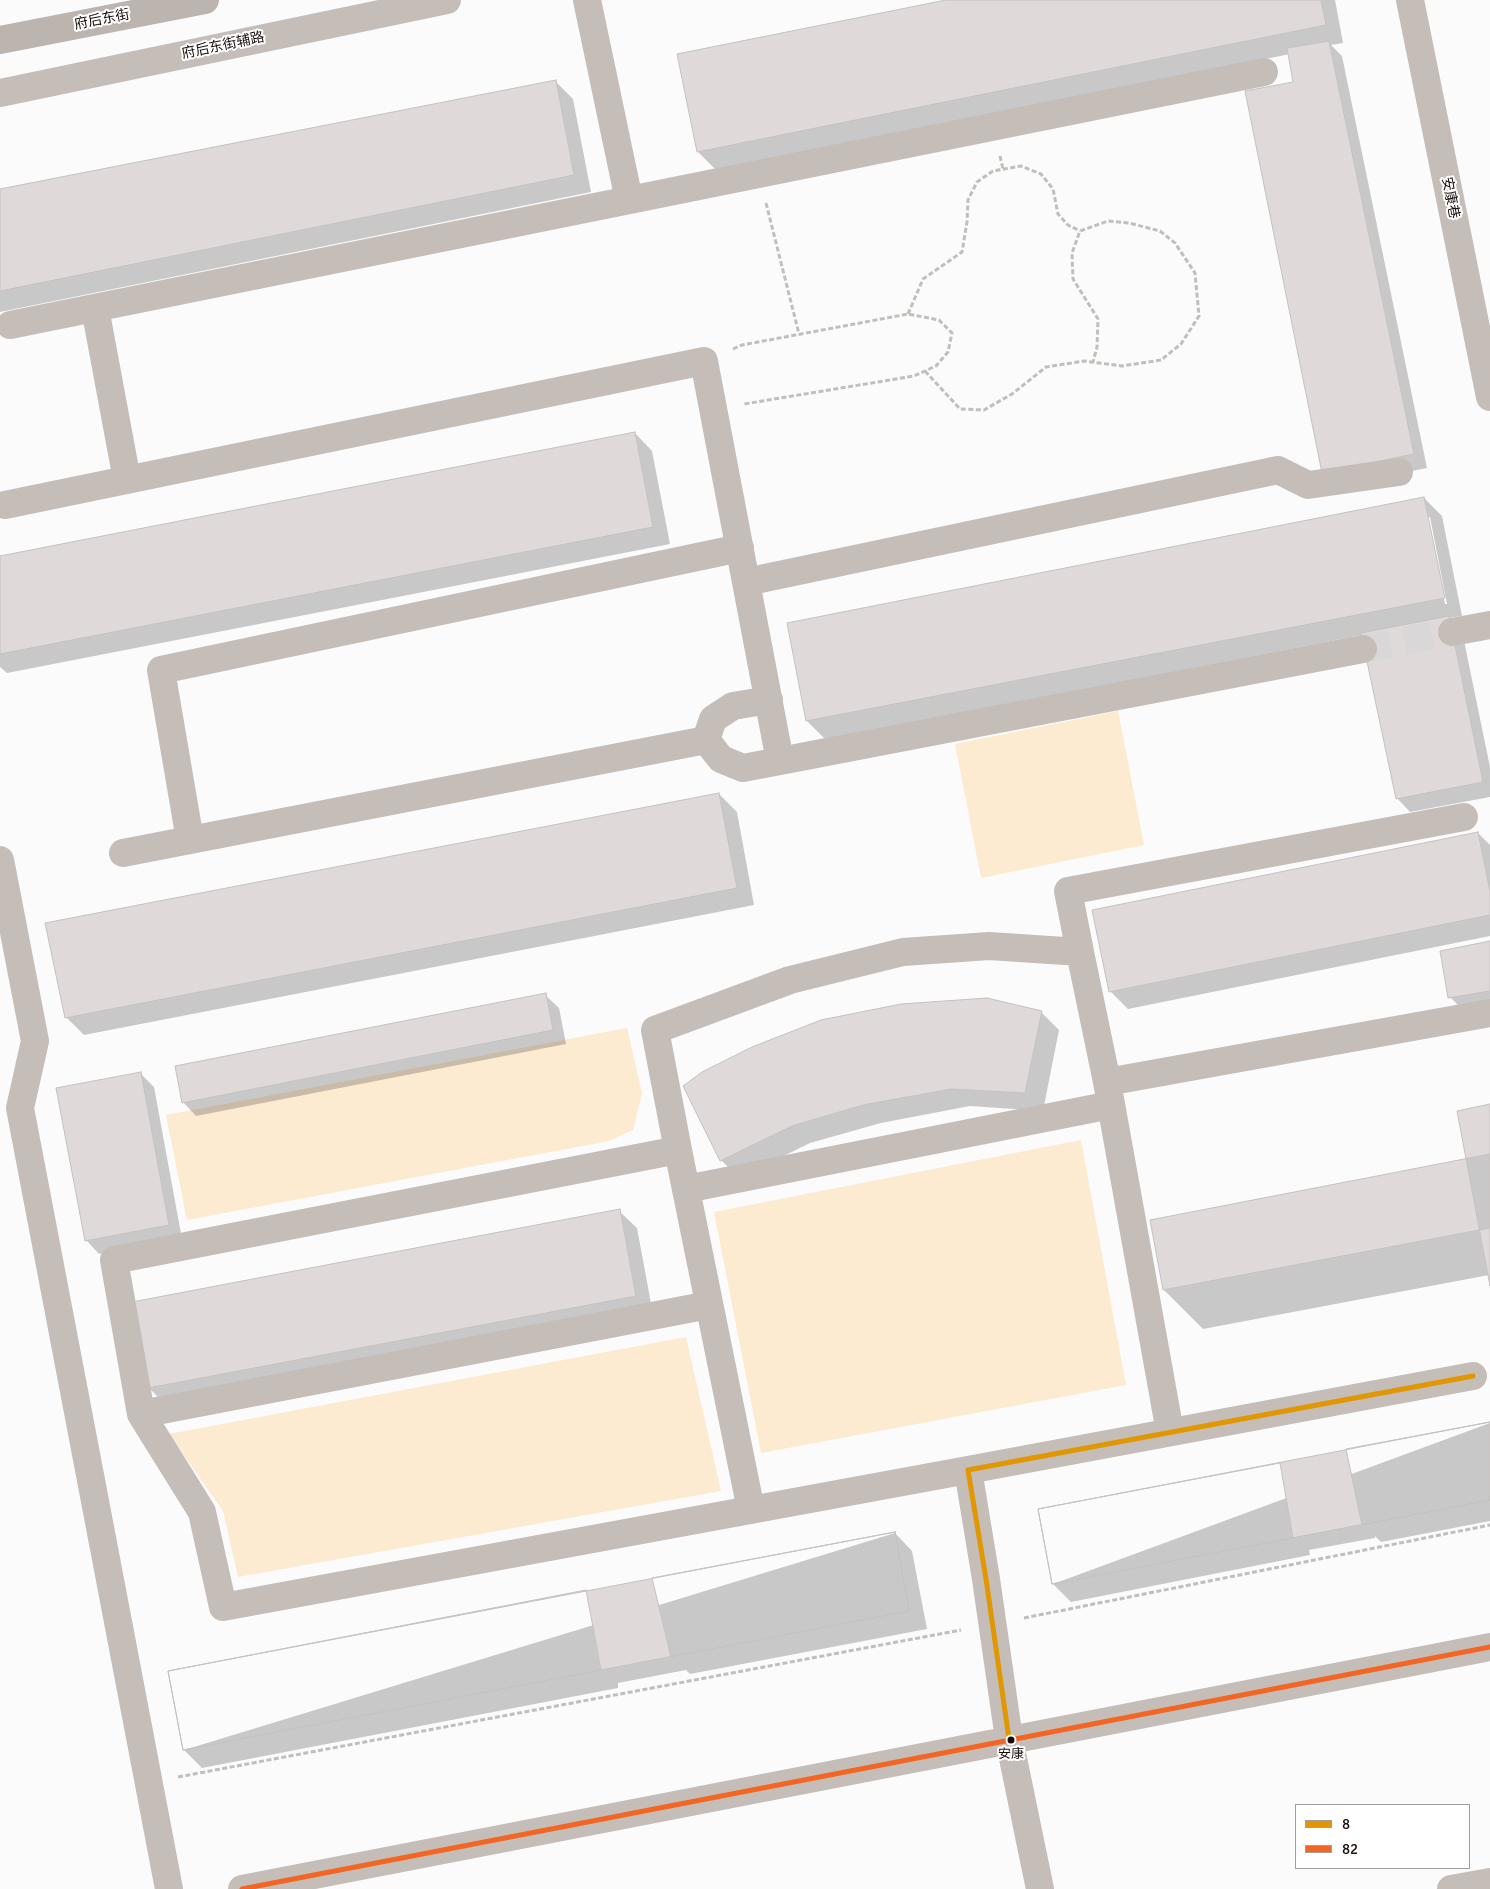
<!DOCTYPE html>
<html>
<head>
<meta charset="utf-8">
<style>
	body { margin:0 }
	#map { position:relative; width:1490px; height:1889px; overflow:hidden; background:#fbfbfb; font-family:Signika,sans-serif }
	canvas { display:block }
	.legend { position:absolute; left:1295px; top:1804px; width:175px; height:65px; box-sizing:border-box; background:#fff; border:1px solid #a29e9d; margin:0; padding:6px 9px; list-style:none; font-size:15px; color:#170c09 }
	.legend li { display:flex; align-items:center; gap:10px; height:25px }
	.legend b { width:25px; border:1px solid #a29e9d }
</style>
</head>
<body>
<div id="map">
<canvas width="1490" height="1889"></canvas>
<ul class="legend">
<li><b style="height:6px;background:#e19701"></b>8</li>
<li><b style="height:6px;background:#f26522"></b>82</li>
</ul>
</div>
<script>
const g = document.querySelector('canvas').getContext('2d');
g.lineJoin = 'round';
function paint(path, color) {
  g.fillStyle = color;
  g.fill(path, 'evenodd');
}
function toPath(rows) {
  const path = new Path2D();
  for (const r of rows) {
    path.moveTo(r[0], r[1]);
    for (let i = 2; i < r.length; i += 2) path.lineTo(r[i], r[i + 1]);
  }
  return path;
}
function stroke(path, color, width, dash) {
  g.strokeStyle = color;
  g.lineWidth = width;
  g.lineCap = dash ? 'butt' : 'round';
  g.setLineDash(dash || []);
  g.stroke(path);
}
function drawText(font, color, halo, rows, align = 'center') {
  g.font = font + ' Signika,"Noto Sans SC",sans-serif';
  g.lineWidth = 4;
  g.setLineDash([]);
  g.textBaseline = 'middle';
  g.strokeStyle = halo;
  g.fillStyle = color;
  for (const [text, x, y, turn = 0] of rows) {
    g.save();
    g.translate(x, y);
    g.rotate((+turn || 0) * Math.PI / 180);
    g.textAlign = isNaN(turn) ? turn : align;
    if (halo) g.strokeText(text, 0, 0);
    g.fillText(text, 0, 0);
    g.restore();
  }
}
paint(toPath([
	[1118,711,1144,845,981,878,955,744],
	[627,1028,642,1093,633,1130,609,1141,187,1220,166,1115],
	[1081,1140,1126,1385,761,1453,714,1212],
	[686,1337,721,1491,238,1577,223,1511,169,1434]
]), '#fcead1');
paint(toPath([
	[952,0,1335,0,1343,43,1331,45,1342,56,1427,468,1336,486,1295,83,1290,54,716,170,698,152],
	[555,81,573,99,591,192,0,312,0,190],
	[635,433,652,451,670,544,7,673,0,667,0,557],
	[1424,498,1442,516,1462,616,1449,618,1462,631,1490,767,1490,797,1410,812,1397,798,1362,635,825,739,807,721,788,624],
	[1427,517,1430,517,1447,604,1445,604],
	[719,794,737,812,754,905,84,1035,66,1017],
	[1478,833,1490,845,1490,936,1128,1009,1110,991],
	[1490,943,1490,1001,1459,1006,1450,997],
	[545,995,559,1008,566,1044,196,1116,183,1102],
	[1041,1012,1059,1030,1043,1111,970,1106,881,1123,810,1143,739,1178,721,1160,685,1087],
	[140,1073,154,1087,182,1239,99,1254,86,1240],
	[1490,1105,1490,1279,1489,1275,1203,1329,1164,1290,1467,1159],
	[619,1211,637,1228,653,1314,167,1406,149,1388],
	[1490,1423,1490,1521,1381,1542,1375,1536,1375,1538,1309,1550,1310,1555,1071,1602,1053,1584],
	[895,1533,912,1551,927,1629,690,1674,686,1670,618,1683,618,1688,202,1768,184,1750]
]), '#0003');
const building = toPath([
	[946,0,1321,0,1326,25,697,152,677,54,946,0],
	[1329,41,1414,454,1322,473,1245,91,1293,82,1287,48,1329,41],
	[556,80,574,175,0,291,0,189,556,80],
	[635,432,653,527,0,654,0,556,635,432],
	[1424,497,1445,598,806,721,787,623,1424,497],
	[1449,616,1483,782,1396,799,1361,633,1449,616],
	[719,793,737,888,65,1018,45,923,719,793],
	[1478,832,1490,891,1490,915,1109,992,1092,910,1478,832],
	[1490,941,1490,991,1448,998,1440,951,1490,941],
	[546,993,553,1030,182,1103,175,1066,546,993],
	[987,998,1042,1011,1025,1093,951,1089,863,1105,792,1126,720,1161,683,1086,702,1072,752,1047,821,1020,901,1004,987,998],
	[141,1072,169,1225,85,1241,56,1088,141,1072],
	[1490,1104,1490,1286,1457,1111,1490,1104],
	[1490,1154,1490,1228,1163,1290,1150,1220,1490,1154],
	[620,1209,636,1296,148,1388,132,1302,620,1209],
	[1490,1422,1490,1500,1052,1584,1038,1509,1490,1422],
	[1490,1422,1490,1500,1362,1525,1346,1449,1490,1422],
	[1280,1463,1293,1538,1052,1584,1038,1509,1280,1463],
	[895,1532,909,1611,183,1750,168,1671,895,1532],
	[895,1532,909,1611,671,1657,652,1578,895,1532],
	[586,1590,601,1670,183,1750,168,1671,586,1590]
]);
paint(building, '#e0d9da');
stroke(building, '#c6c0c0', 1);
stroke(toPath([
	[1363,649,1452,632]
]), '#d9d7d7', 28, [28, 14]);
stroke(toPath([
	[1000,156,1003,169],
	[766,203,799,334],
	[908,314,923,279,962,252,967,222,968,200,977,182,993,171,1021,166,1041,174,1053,189,1058,214,1068,225,1080,231],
	[733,349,742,345,908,314,939,320,952,333,948,352,936,366,914,376,744,404],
	[925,371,960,409,984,410,1012,394,1046,367,1084,361,1122,366,1161,360,1181,344,1199,316,1195,273,1175,243,1160,231,1129,223,1108,221,1080,231,1072,253,1073,279,1098,319,1097,347,1093,362],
	[1024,1618,1490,1525],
	[178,1777,961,1630]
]), '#c2beba', 3, [5, 2.5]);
stroke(toPath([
	[587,0,629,200],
	[1410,0,1490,397],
	[0,93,447,0],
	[95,308,127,480],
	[10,325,1264,72],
	[5,505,704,361,780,761,1363,649],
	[746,582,1278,470,1308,485,1399,472],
	[1452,632,1490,625],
	[706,740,713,719,733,706,769,700],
	[190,840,161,670,740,548],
	[123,853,706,740,721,759,743,768,780,761],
	[0,860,35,1041,20,1108,169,1889],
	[1080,952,1068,891,1464,817],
	[678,1150,655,1030,790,980,903,952,989,946,1080,952,1107,1082],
	[686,1189,1111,1105],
	[141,1414,709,1305],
	[1170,1432,1107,1082,1490,1013],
	[751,1510,678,1150,114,1260,141,1414,202,1512,223,1607,968,1470],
	[242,1889,1490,1647],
	[1040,1889,1009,1739,986,1579,968,1470,1473,1376],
	[1451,1889,1490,1882]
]), '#c4bdb8', 28);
stroke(toPath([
	[0,40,205,0]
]), '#bcb4ae', 28);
stroke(toPath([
	[1009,1739,986,1579,968,1470,1473,1376]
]), '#e19701', 5);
stroke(toPath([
	[242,1889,1490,1647]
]), '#f26522', 5);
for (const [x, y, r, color] of [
	[1011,1740,4.5,"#170c09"]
]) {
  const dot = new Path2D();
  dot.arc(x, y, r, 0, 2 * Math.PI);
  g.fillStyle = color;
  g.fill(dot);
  stroke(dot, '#fff', 2);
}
drawText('13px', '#170c09', '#fff', [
	["安康",1011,1755]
]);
drawText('14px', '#170c09', '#fff', [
	["府后东街",102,20,-11],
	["府后东街辅路",223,46,-12],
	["安康巷",1450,198,79]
]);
</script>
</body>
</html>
